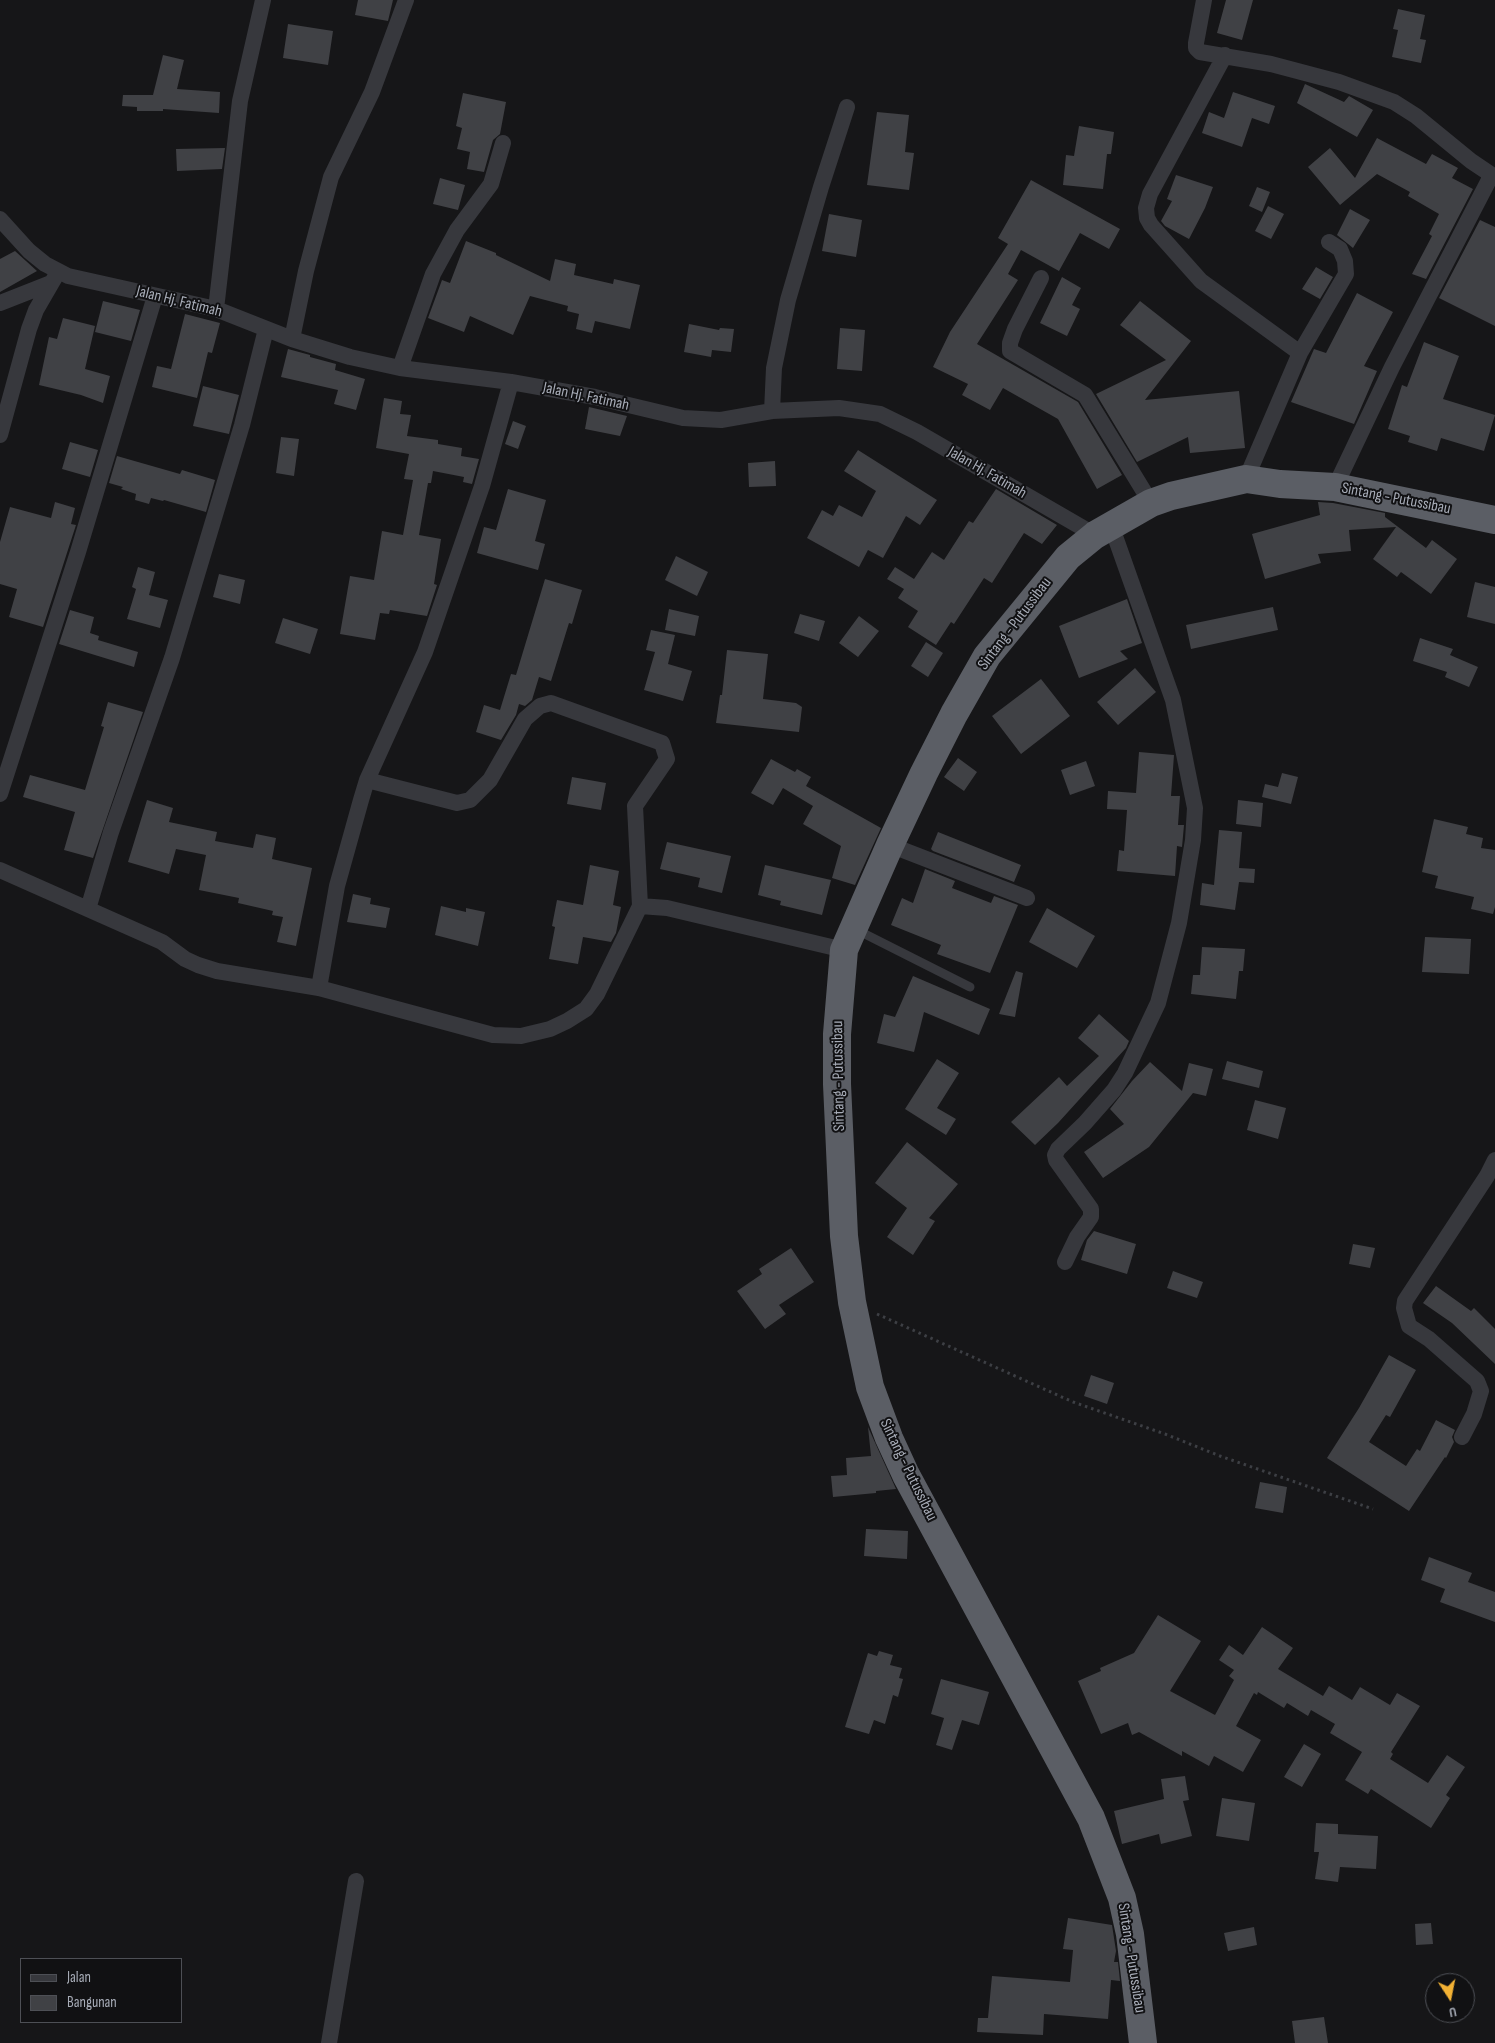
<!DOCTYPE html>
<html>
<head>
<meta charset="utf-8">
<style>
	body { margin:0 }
	#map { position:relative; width:1495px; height:2043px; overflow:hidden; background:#161618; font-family:"Sofia Sans Condensed",sans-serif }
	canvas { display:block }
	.legend { position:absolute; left:20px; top:1958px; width:162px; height:65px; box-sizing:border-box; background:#111113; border:1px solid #4d4f55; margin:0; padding:6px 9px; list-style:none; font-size:15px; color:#a8adb8 }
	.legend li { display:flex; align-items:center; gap:10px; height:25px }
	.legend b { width:25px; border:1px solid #4d4f55 }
	.north { position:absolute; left:1425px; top:1973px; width:50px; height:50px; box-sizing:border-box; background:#111113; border:1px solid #4d4f55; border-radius:50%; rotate:169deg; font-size:14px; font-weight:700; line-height:20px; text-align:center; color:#a8adb8 }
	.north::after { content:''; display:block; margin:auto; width:18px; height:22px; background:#f2b134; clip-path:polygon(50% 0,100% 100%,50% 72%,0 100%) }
</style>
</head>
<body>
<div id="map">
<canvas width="1495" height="2043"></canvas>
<ul class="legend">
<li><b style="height:6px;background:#37383d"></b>Jalan</li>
<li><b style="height:14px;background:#404145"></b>Bangunan</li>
</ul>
<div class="north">U</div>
</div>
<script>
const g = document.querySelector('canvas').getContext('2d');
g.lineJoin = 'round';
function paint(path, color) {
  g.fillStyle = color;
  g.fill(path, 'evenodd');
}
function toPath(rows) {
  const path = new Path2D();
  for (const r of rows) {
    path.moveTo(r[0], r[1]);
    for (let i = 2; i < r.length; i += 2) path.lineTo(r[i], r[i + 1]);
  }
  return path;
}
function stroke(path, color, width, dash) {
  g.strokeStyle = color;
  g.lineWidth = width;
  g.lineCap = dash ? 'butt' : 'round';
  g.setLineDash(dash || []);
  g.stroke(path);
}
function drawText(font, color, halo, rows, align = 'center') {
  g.font = font + ' "Sofia Sans Condensed",sans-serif';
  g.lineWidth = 4;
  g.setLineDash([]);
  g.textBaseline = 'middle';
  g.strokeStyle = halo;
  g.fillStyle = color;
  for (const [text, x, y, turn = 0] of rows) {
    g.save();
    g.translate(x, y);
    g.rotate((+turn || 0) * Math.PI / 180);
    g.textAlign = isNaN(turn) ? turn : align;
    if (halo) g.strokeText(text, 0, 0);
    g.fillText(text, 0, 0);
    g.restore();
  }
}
paint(toPath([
	[358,0,393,0,388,21,355,15],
	[1226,0,1253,0,1242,40,1217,33],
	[1398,9,1425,15,1420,39,1426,40,1421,63,1392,57,1398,30,1393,29],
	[288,24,333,31,328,65,283,58],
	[163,55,184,60,177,89,220,92,219,113,163,109,163,111,137,111,137,107,122,106,123,95,153,95],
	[1305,84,1344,102,1349,96,1373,110,1357,137,1297,103],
	[1233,92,1275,106,1269,124,1252,118,1242,147,1202,133,1209,112,1224,118],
	[463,93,506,102,500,134,493,140,484,172,467,169,470,152,457,149,462,128,456,126],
	[877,112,909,115,905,152,914,153,909,190,867,185],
	[1079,126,1114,132,1111,154,1107,154,1103,189,1063,185,1066,155,1074,156],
	[1377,138,1426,164,1432,154,1458,168,1452,178,1473,189,1426,279,1412,274,1432,236,1429,234,1439,214,1408,196,1410,192,1377,174,1340,205,1308,167,1330,148,1355,178],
	[225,148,222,169,177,171,176,149],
	[1176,175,1213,187,1205,208,1189,239,1165,226,1161,221,1172,201,1167,199],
	[440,178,465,185,458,210,433,204],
	[1031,180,1120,229,1109,249,1080,233,1059,271,1021,250,1008,274,1018,280,977,344,1078,402,1122,475,1097,489,1058,419,1003,388,990,410,962,395,968,384,933,367,950,332,1008,244,998,238],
	[1257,187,1270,192,1262,212,1249,206],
	[1268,206,1284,214,1271,239,1255,231],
	[1350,209,1370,220,1353,248,1337,235],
	[829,214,862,220,856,257,822,251],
	[1480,220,1495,227,1495,326,1439,298],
	[466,241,496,253,496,255,550,281,555,259,576,264,574,275,613,284,614,279,640,285,630,329,595,321,592,333,576,329,579,314,567,311,568,306,530,296,513,335,470,316,464,332,428,318,442,280,450,283],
	[15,251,37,271,0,292,0,259],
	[1316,267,1333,277,1320,299,1302,289],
	[1062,277,1081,288,1072,305,1080,309,1067,336,1040,323],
	[1357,293,1393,312,1364,366,1377,371,1354,424,1291,402,1314,349,1326,353],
	[103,301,140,310,131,341,95,332],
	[1140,301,1191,341,1145,400,1239,391,1245,448,1190,453,1188,437,1137,462,1096,394,1166,360,1120,325],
	[185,314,220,323,212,353,208,352,197,398,152,387,157,366,171,369],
	[63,318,95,326,85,369,110,376,103,403,81,395,39,385,49,337,57,339],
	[689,324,719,330,720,328,734,329,731,352,712,350,711,357,684,352],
	[840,328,865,330,862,371,837,369],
	[1424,342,1459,356,1443,399,1495,415,1484,451,1441,438,1437,451,1408,442,1410,436,1388,429,1402,385,1407,387],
	[288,349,310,355,310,357,336,364,335,370,365,379,356,410,334,404,338,390,281,377],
	[203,386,239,395,229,434,193,426],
	[384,398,402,401,400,414,411,415,407,436,438,440,438,444,462,448,461,456,479,459,472,484,463,482,464,477,433,471,431,483,428,483,419,535,441,539,434,584,437,585,427,616,390,610,389,614,380,613,375,640,340,634,350,576,374,580,382,531,403,535,413,480,404,479,409,454,376,448],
	[589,407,627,416,620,436,585,429],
	[513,421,526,426,518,449,505,444],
	[281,437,299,439,294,476,276,473],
	[70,442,98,450,90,477,62,469],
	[858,450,937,500,920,525,906,516,883,558,868,550,859,567,807,538,822,510,833,516,839,505,862,517,876,491,844,471],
	[117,456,180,474,182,470,215,480,206,512,164,500,163,501,151,498,149,504,135,500,136,494,121,489,123,487,109,483],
	[775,461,776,486,749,487,748,463],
	[508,489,546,500,535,541,545,544,538,570,477,553,484,527,496,530],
	[996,489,1057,525,1042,544,1024,533,992,583,984,578,954,624,951,622,936,645,908,627,918,611,898,598,904,589,887,579,895,567,914,579,932,552,944,560,969,521,973,523],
	[55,502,75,508,71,524,76,525,43,627,9,617,17,589,0,584,0,542,10,507,51,518],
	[1318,502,1333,503,1385,513,1385,517,1426,548,1432,540,1457,559,1431,594,1401,572,1397,577,1373,559,1396,527,1349,530,1351,551,1318,554,1321,563,1265,579,1252,534,1320,515],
	[676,556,708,572,697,596,665,580],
	[138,567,155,572,149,595,168,600,160,628,127,619,136,589,132,587],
	[219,574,245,580,240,604,213,597],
	[545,579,582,590,572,624,569,623,551,681,539,677,532,700,525,706,519,704,516,715,501,740,476,732,484,705,500,710,511,674,516,675],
	[1475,582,1495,587,1495,624,1467,617],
	[1127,599,1142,643,1120,651,1128,659,1079,678,1059,626],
	[1273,607,1278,630,1191,649,1186,625],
	[669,609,699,616,695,636,665,630],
	[70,610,94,617,90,633,99,636,98,640,138,652,134,667,59,644],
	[800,614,825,621,819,641,794,633],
	[859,616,879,631,858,657,839,643],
	[283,618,318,629,310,654,275,643],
	[651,630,675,635,668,664,692,671,683,701,644,690,655,652,646,650],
	[1420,638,1453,649,1450,655,1478,667,1469,687,1445,677,1447,672,1413,661],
	[926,642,943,653,928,677,911,666],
	[727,650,768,654,763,699,796,703,802,707,799,732,716,723,720,695,722,695],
	[1135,668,1156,692,1118,725,1097,702],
	[1041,679,1070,716,1021,754,992,716],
	[108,702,143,712,93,858,64,850,75,812,23,797,30,775,85,790,104,727,101,726],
	[1139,752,1174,755,1171,796,1180,796,1178,825,1184,825,1182,847,1177,846,1175,876,1117,871,1119,850,1124,851,1127,810,1107,809,1108,791,1136,793],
	[958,758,977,772,964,791,944,777],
	[771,759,795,772,797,769,811,777,806,786,881,828,855,885,832,878,841,846,803,824,813,806,783,788,773,805,751,793],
	[1086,761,1095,786,1070,795,1061,770],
	[1282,773,1298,777,1291,804,1262,797,1265,784,1278,787],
	[572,777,606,783,601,810,567,804],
	[147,800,173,808,169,822,217,832,215,841,253,848,256,834,276,838,272,859,312,868,296,946,277,942,283,917,272,915,273,911,238,903,239,898,199,890,206,855,176,849,169,874,128,862],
	[1238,800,1263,803,1261,827,1236,824],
	[1434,819,1468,827,1466,834,1483,838,1481,848,1495,850,1495,907,1493,914,1471,909,1474,897,1435,888,1438,876,1422,872],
	[1219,830,1242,832,1239,868,1255,869,1254,883,1239,882,1235,910,1200,905,1202,883,1214,885],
	[938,832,1021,865,1014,882,933,851,931,849],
	[667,842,731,856,722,893,698,887,700,878,660,869],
	[590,865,619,871,613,905,621,907,616,933,611,942,583,937,578,964,549,959,555,927,552,926,557,900,583,905],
	[765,865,831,880,822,915,780,905,781,901,758,895],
	[925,869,955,881,952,888,991,903,994,896,1018,905,990,973,937,954,941,945,891,925,902,898,913,903],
	[353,894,371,898,370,904,390,908,386,928,347,922],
	[441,906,466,912,466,908,485,912,478,946,435,935],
	[1047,908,1095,936,1077,968,1029,942],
	[1425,937,1471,939,1469,974,1422,972],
	[1202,947,1245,949,1243,971,1239,971,1236,999,1191,994,1193,975,1200,975],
	[1016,971,1023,973,1015,1017,999,1014],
	[913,976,990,1009,979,1035,924,1012,914,1052,877,1043,884,1014,895,1017],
	[1099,1014,1129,1041,1126,1048,1058,1123,1035,1145,1011,1122,1059,1077,1067,1086,1099,1056,1078,1038],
	[937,1059,959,1073,937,1108,956,1119,946,1135,905,1109],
	[1227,1061,1263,1071,1259,1088,1222,1079],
	[1150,1062,1182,1091,1189,1063,1213,1069,1206,1096,1193,1093,1149,1147,1103,1178,1084,1152,1124,1124,1110,1109,1132,1081],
	[1255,1100,1286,1108,1278,1139,1247,1130],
	[907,1142,958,1184,929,1218,935,1221,913,1255,887,1237,907,1208,875,1183],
	[1094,1231,1136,1244,1127,1274,1081,1260,1087,1240],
	[1353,1244,1375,1248,1370,1268,1349,1264],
	[791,1248,814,1282,779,1305,786,1314,765,1329,737,1291,762,1274,759,1269],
	[1173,1271,1203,1282,1197,1298,1167,1288],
	[1436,1286,1471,1311,1474,1308,1495,1329,1495,1364,1452,1323,1423,1303],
	[1389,1355,1416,1370,1390,1417,1386,1415,1369,1442,1406,1466,1417,1449,1420,1451,1436,1420,1455,1430,1452,1437,1454,1442,1446,1458,1445,1457,1409,1511,1327,1458,1359,1408],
	[1091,1375,1114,1383,1107,1404,1084,1396],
	[868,1427,896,1489,876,1491,876,1493,833,1497,831,1476,847,1475,846,1458,871,1456],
	[1260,1482,1287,1487,1283,1513,1255,1508],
	[866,1529,908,1531,907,1559,864,1556],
	[1429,1557,1472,1573,1468,1582,1495,1592,1495,1622,1440,1602,1445,1589,1421,1580],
	[1158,1615,1201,1641,1170,1691,1215,1715,1234,1680,1229,1676,1234,1670,1219,1660,1229,1645,1243,1655,1262,1627,1293,1648,1278,1669,1323,1696,1329,1686,1352,1700,1360,1687,1390,1705,1397,1693,1420,1706,1391,1752,1393,1754,1390,1759,1428,1783,1447,1755,1465,1767,1446,1795,1450,1798,1431,1828,1371,1789,1368,1794,1345,1780,1362,1752,1330,1733,1335,1724,1311,1710,1308,1716,1287,1703,1284,1708,1258,1692,1257,1695,1254,1693,1236,1726,1261,1740,1243,1772,1214,1756,1209,1766,1182,1751,1182,1756,1139,1732,1132,1735,1128,1723,1101,1734,1078,1681,1101,1671,1100,1668,1134,1653],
	[879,1651,893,1655,890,1665,902,1668,899,1678,903,1679,898,1697,893,1695,885,1724,874,1720,869,1734,845,1727,868,1653,877,1656],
	[941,1679,989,1692,979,1725,962,1720,952,1750,936,1745,944,1718,931,1714],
	[1304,1744,1321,1754,1302,1787,1284,1777],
	[1185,1776,1189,1800,1183,1801,1192,1836,1161,1844,1159,1834,1122,1844,1114,1811,1164,1799,1161,1779],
	[1222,1798,1255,1803,1249,1841,1216,1836],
	[1316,1823,1338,1824,1338,1834,1378,1836,1376,1869,1340,1867,1338,1882,1315,1879,1319,1852,1314,1852],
	[1068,1918,1112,1925,1116,1951,1114,1962,1118,1962,1120,1981,1111,1980,1108,2019,1044,2014,1043,2035,977,2032,978,2018,988,2018,992,1976,1070,1982,1073,1950,1063,1949],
	[1431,1923,1433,1944,1416,1945,1415,1924],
	[1254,1927,1257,1945,1228,1951,1224,1933],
	[1324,2017,1328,2043,1295,2043,1292,2021]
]), '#404145');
stroke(toPath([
	[877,1314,1073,1402,1165,1434,1220,1456,1373,1509]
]), '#3d3f44', 3, [2.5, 4]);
stroke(toPath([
	[855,929,970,987]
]), '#37383d', 9);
stroke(toPath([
	[1204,0,1196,43,1196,48,1200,52,1271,64,1339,82,1394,102,1416,116,1471,161,1495,177],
	[1225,55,1150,194,1146,208,1147,218,1151,225,1201,281,1300,353],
	[0,219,29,251,45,264,68,276,216,309,292,339,350,357,400,368,511,382,595,397,683,418,721,420,772,411,839,408,880,414,917,432,1095,535],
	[1041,278,1015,329,1010,343,1010,351,1085,395,1151,503],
	[0,303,51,283],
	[216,309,240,101,263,0],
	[292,339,306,271,331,177,372,92,406,0],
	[400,368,433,274,457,230,491,184,503,143],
	[772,411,774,368,788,300,821,187,847,107],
	[0,435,29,329,36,310,58,272],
	[1246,479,1300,353,1346,274,1345,261,1340,249,1329,242],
	[1335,487,1392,367,1491,176],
	[367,780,457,803,470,800,490,780,525,719,540,706,551,703,662,743,667,759,635,806,640,906],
	[0,794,78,552,155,296],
	[890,845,1027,898],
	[0,870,162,942,185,959,198,965,217,971,319,988,493,1035,521,1036,550,1029,567,1021,586,1009,597,994,640,906,667,908,844,950],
	[88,909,111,832,172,658,242,425,266,329],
	[319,988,337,886,361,800,367,780,425,652,482,486,511,382],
	[1065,1262,1077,1237,1091,1217,1091,1209,1056,1160,1055,1155,1058,1149,1085,1123,1114,1090,1125,1073,1158,1003,1179,923,1193,840,1195,808,1173,700,1111,525],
	[1462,1437,1474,1414,1481,1391,1477,1381,1429,1339,1409,1326,1404,1308,1405,1301,1487,1176,1495,1160],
	[329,2043,356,1881]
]), '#37383d', 16);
stroke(toPath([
	[1143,2043,1130,1934,1122,1898,1091,1818,906,1475,889,1438,870,1387,852,1302,844,1236,837,1084,837,1034,844,950,890,845,924,773,954,714,987,656,1068,557,1095,535,1151,503,1171,496,1246,479,1280,484,1335,487,1495,520]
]), '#5b5e65', 28);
drawText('16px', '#a8adb8', '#111113', [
	["Jalan Hj. Fatimah",179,302,14],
	["Jalan Hj. Fatimah",586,397,12],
	["Jalan Hj. Fatimah",987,473,30],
	["Sintang - Putussibau",1396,499,11],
	["Sintang - Putussibau",1015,624,-53],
	["Sintang - Putussibau",839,1076,-91],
	["Sintang - Putussibau",908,1470,64],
	["Sintang - Putussibau",1131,1958,81]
]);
</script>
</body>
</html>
